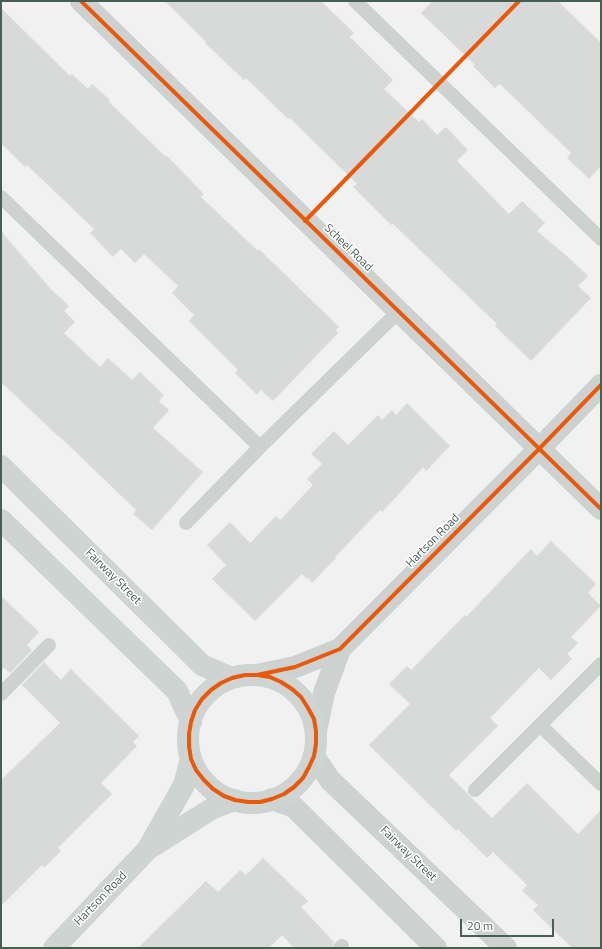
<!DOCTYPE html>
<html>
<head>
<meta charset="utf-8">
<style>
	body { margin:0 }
	#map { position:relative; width:602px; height:949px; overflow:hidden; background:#f2f1f2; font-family:"Titillium Web",sans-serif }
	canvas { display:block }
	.frame { position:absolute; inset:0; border:2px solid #475f53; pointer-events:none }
	.scale { position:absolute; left:460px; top:919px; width:94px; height:18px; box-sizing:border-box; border:2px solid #475f53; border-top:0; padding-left:5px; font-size:12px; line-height:14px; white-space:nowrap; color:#475f53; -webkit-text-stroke:3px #fff; paint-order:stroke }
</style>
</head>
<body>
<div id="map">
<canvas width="602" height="949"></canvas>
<div class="frame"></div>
<div class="scale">20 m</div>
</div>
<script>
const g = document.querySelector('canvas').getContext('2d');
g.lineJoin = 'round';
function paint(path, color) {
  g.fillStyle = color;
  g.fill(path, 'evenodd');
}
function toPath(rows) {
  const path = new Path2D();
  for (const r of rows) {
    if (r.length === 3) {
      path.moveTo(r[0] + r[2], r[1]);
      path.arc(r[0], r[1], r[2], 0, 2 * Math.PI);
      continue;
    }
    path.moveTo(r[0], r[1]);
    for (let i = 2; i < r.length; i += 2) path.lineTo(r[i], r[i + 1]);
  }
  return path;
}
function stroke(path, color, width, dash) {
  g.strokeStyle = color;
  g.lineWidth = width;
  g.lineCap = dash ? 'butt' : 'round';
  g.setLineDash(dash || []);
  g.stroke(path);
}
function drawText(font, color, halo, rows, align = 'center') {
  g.font = font + ' "Titillium Web",sans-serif';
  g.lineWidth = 3;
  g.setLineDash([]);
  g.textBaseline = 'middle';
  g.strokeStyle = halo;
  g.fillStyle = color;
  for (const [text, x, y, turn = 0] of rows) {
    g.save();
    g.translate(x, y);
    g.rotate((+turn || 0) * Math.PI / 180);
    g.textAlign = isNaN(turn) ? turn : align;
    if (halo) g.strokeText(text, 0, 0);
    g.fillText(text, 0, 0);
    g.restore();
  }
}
const building = toPath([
	[165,1,321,1,354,33,350,37,393,80,384,89,419,122,422,119,437,135,446,127,468,150,457,161,509,214,522,201,545,223,537,231,568,257,588,276,578,286,591,298,531,361,495,326,497,324,393,224,391,225,353,187,357,184,290,118,288,119,246,78,244,80,205,43,206,42,165,1],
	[433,1,558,1,601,43,601,166,589,179,567,158,571,153,500,84,495,88,473,66,475,65,421,13,433,1],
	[1,8,70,76,72,74,88,89,92,84,110,100,109,102,166,157,167,156,204,194,201,197,258,251,259,249,339,327,336,330,338,333,273,401,261,390,257,395,235,373,238,370,189,321,194,315,172,293,178,286,144,254,135,263,121,249,113,257,90,233,94,229,27,165,25,167,1,143,1,8],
	[1,231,49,287,69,306,64,311,75,322,64,333,100,367,108,358,132,380,140,372,164,395,159,401,169,410,153,428,203,472,152,530,133,514,136,510,59,436,58,436,1,382,1,231],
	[407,403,450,446,426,471,423,467,398,495,382,512,380,510,335,557,336,558,312,583,308,578,307,579,302,574,255,621,212,579,226,565,207,545,230,522,250,543,276,516,280,520,313,485,307,479,322,464,311,454,334,431,348,445,378,415,382,420,392,410,396,415,407,403],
	[551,541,596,584,588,593,601,606,571,637,578,643,567,654,572,659,551,680,539,668,490,718,498,726,449,775,467,793,469,796,472,798,492,818,527,783,578,834,601,810,601,948,572,948,533,910,538,905,522,891,527,885,493,852,487,858,458,829,456,831,369,745,410,704,389,684,407,666,411,670,465,615,466,617,531,549,537,556,551,541],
	[1,596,39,632,27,645,32,650,10,673,4,668,1,671,1,596],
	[44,662,61,680,71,669,139,736,133,742,137,746,101,783,112,794,58,848,61,851,44,868,42,865,1,906,1,780,60,723,22,685,44,662],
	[263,858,308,901,301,907,334,942,332,948,294,948,282,935,269,948,138,948,206,881,218,892,240,870,246,875,263,858]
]);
paint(building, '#d8dad9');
stroke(building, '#e3e4e4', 1);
stroke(toPath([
	[355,1,601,239],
	[1,197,260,447],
	[186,523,260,447,398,312],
	[1,694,49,645],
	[540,725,601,784],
	[475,790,601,664],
	[340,948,342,946]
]), '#cdd2d0', 14);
stroke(toPath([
	[81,1,601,509],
	[257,675,295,667,340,649,539,449,601,385],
	[316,731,324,693,340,649],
	[314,756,330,780,506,948],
	[272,799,294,807,436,948]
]), '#cdd2d0', 22);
stroke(toPath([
	[1,466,202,665,232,678],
	[1,520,177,691,191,722],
	[252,739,64],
	[149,847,184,785,191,759],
	[54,948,148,849,213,808,235,800]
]), '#ced4d2', 22);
stroke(toPath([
	[81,1,601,509],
	[305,221,519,1],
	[257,675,270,677,281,682,292,689,301,697,308,708,314,719,316,731,316,744,314,756,309,767,303,778,294,787,284,794,272,799,260,802,248,802,235,800,224,796,213,789,204,780,196,770,191,759,189,746,189,734,191,722,195,710,202,699,211,690,221,683,232,678,245,675,257,675,295,667,340,649,539,449,601,385]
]), '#e8590c', 4);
drawText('12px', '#475f53', '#fff', [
	["Scheel Road",348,248,44],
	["Hartson Road",433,541,-45],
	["Fairway Street",113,577,45],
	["Fairway Street",408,854,44],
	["Hartson Road",101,899,-46]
]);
</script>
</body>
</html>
